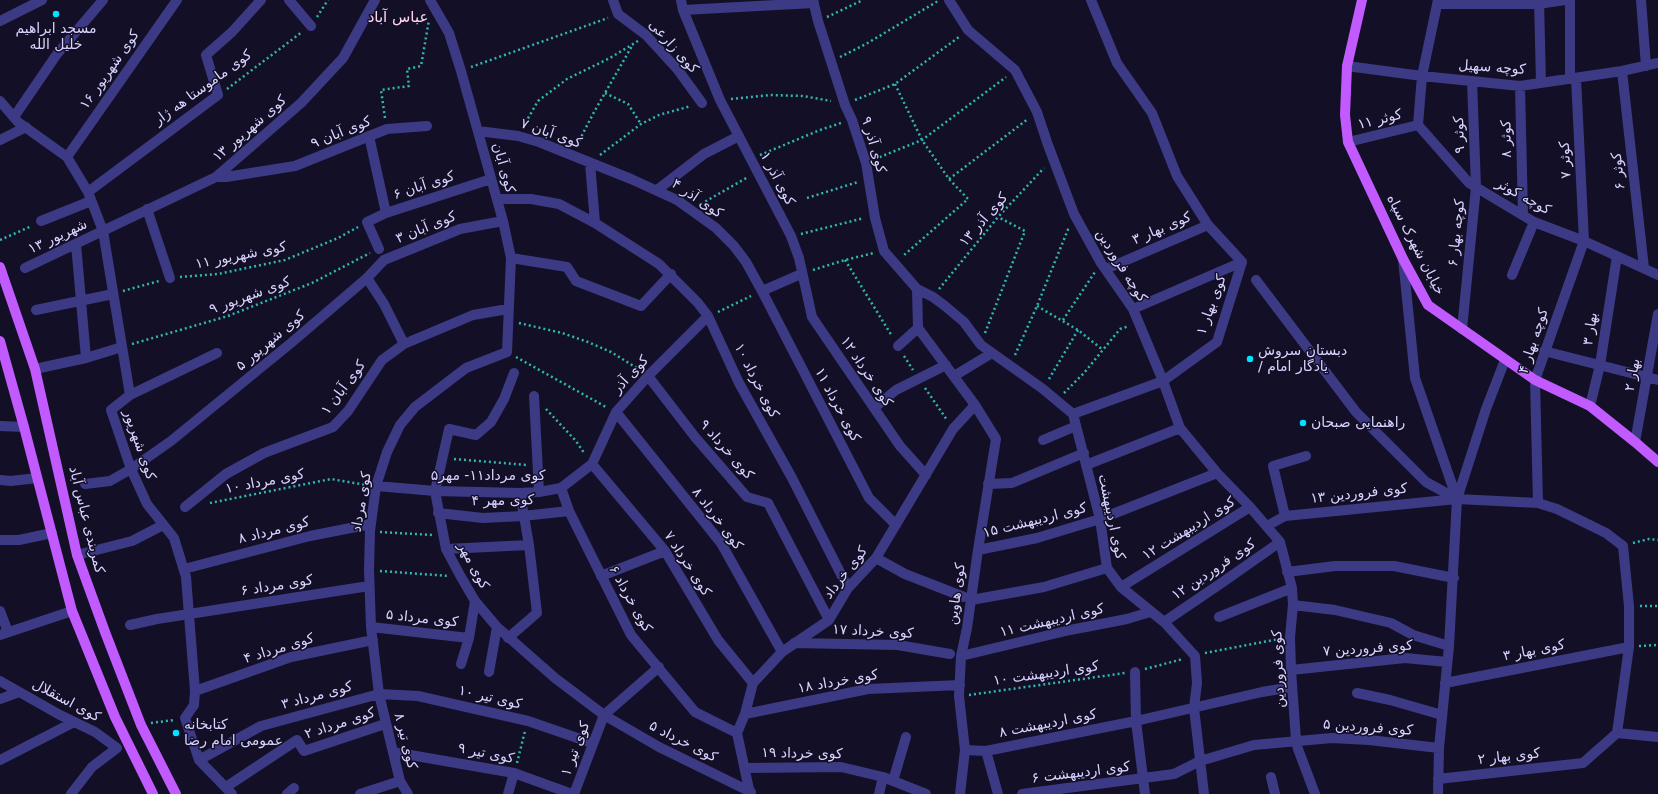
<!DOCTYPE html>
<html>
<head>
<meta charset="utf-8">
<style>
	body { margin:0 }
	canvas { display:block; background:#130f26 }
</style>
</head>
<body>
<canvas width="1658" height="794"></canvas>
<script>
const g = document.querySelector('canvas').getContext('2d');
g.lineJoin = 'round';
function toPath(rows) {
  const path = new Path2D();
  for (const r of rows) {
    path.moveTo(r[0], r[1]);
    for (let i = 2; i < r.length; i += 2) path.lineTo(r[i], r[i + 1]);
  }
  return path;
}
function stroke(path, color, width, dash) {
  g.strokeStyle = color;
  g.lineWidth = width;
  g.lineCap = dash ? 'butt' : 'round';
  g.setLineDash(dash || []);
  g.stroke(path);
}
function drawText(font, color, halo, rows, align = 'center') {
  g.font = font + ' "DejaVu Sans",Cairo,sans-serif';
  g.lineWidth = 3;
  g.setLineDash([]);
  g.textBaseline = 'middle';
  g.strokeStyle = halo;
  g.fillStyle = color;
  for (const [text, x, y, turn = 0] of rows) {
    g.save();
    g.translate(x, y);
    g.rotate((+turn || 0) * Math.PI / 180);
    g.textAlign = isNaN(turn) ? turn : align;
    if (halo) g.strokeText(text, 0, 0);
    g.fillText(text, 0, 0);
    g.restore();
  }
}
stroke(toPath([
	[317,17,328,0],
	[827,17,863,0],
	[840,57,866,44,938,1],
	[471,67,608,18],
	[895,84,922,140,949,179,968,199,903,256],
	[227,89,302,32],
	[605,93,628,104,641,124],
	[731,99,770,95,803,96,831,101],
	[855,100,895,84,959,37],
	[385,118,381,90,409,86,407,69,421,66,429,20],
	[523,127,538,101,567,79,610,58,638,41],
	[577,145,594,112,632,46],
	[600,155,641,124,659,115,691,106],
	[760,155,820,130,841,123],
	[875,159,922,140,1006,77],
	[949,179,1028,119],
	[807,198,858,182],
	[701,204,748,177],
	[801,234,864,218],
	[0,240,32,226],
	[845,260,892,336],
	[813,270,845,260,874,253],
	[180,277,218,274,285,260,338,238,358,227],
	[939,289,998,217,1044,168],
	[123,291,159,281],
	[1037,306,1078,330,1103,350],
	[718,312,751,296],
	[1063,320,1095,272],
	[519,323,562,333,588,342,611,352,640,370],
	[985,333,1025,231,998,217],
	[132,344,228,316,312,283,370,253],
	[1015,355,1037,306,1069,227],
	[904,356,913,370],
	[516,357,606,407],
	[1049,379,1078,330],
	[925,388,947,420],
	[1064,393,1084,373,1120,329,1129,326],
	[546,409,576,441,584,453],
	[454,459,527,465],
	[210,503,331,479,366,485],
	[380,532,433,535],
	[1633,543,1649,539,1658,540],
	[380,571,449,576],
	[1640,606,1658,606],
	[1639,646,1658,645],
	[1205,653,1279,639],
	[1145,669,1183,659],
	[969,695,1125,673],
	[151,723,174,720],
	[517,763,525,731]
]), '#2fb8b0', 2.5, [2, 3]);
stroke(toPath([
	[289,0,311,26],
	[613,0,618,14,646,35,678,70,702,103],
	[681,0,683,10,720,100,791,236,799,258,812,317,900,446,926,475],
	[813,0,818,21,845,105,852,120,866,163,875,218,884,251,917,289,933,297,945,306,964,322,981,345,1043,389,1073,414,1100,519,1107,568,1121,587,1164,622,1195,656,1197,683,1194,708,1204,794],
	[949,0,968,30,1015,70,1037,112,1048,145,1074,214,1101,263,1133,309,1163,381,1180,428,1217,473,1250,507,1280,542,1292,588,1293,605,1290,637,1291,670,1296,740,1298,749,1315,794],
	[1091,0,1117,63,1152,113,1177,176,1208,225,1242,262],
	[1539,0,1541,83],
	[1641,0,1646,66],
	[1437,4,1538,4,1565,0],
	[683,10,814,3],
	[0,21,42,0],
	[1347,66,1422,76,1520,86,1622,71,1658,63],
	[1622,71,1644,268],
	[1570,79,1570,0],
	[1520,86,1523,215],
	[0,101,18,122,67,157,88,192,103,231,130,395,111,410,131,469,147,504,174,538,186,577,195,691,194,705,185,718,199,760,232,794],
	[14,117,57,54,103,0],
	[1418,125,1469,183,1534,222,1584,241,1658,275],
	[1418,125,1422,76,1438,0],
	[478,131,518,136,539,142,631,179,677,200,716,228,734,246,746,262,762,291,869,498,896,525],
	[369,136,386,213],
	[0,140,26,127],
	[1348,142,1418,125],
	[67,157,177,0],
	[590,163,595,223],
	[216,177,226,177,295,166,387,129,427,126],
	[657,190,704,154,739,136],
	[88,192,218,95,206,55,232,32,261,0],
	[497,199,531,199,559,204,595,223,659,264,698,303,708,316,739,383,792,478,848,588],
	[147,209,170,278],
	[41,221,91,201],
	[76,244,86,358],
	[379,249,367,222,386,213,491,179],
	[511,258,567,267,576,281,641,306,671,274],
	[1403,259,1415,378,1457,499,1449,646,1439,748,1438,794],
	[25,268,216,177,301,103,343,58,375,0],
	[1106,269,1208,225],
	[1512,275,1534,222],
	[367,278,384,260,460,229,503,221],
	[1256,280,1356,412,1426,482,1457,499],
	[917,289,918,328,975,405,996,439,978,550,967,628,961,656,959,696,965,750,960,794],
	[762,291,801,274],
	[1133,309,1242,262],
	[36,310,113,294],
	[1462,329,1476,187,1472,81],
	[898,346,918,328],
	[1544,351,1658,380],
	[35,369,86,358,122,347],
	[514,373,504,399,491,422,476,435,449,429,435,491,446,549,461,577,475,601,497,627,555,678,604,715,659,747,751,792],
	[648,376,695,437,747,497,768,503,829,620],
	[954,376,992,353],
	[130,395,217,353],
	[534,396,539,492],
	[1590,406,1600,365,1617,256],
	[874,408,896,390,946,365],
	[616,412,721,543,782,652],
	[1073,414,1163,381,1217,342,1242,262],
	[0,426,24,427],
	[1043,440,1076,426],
	[1635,442,1658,314],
	[592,464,665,551,718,640,753,683],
	[1086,465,1180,428],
	[0,480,11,481,37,478],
	[85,484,110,481,131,469,171,441,291,343,367,278,384,304,404,344],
	[988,484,1012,483,1084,453],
	[376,486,435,491,520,493,539,492,561,488,592,464,616,412,648,376,708,316],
	[561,488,569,511,631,635,695,712,737,733],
	[1457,499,1486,409,1505,360],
	[1538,503,1535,380,1584,241,1576,78],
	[185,507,226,474,264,453,333,427,348,411,382,360,404,344,473,315,508,309],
	[438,513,483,518,523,516,569,511],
	[1285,516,1273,466,1306,456],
	[1267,526,1285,516,1457,499,1538,503,1557,509,1606,533,1623,546,1629,606,1629,647,1617,733,1583,763,1438,779],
	[0,540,19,540,52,533],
	[446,549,529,545],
	[978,550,1037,538,1100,519,1217,473],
	[77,555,132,541,163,525],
	[876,558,905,574,964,597],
	[184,569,310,536,371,524],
	[1287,572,1335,566,1394,566,1454,578],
	[601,576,665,551],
	[1121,587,1250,507],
	[971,600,1044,587,1107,568],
	[1293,605,1335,610,1391,623,1413,635,1449,646],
	[0,611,8,632],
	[1219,617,1292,588],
	[1164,622,1220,584,1280,542],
	[130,625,157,619,369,586],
	[371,627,469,638],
	[0,635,72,611],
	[508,638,537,613,529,545,520,493],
	[794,643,898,645,950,654],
	[961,656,1070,630,1127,619,1150,612],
	[461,664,469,638,475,601],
	[1291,670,1405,658,1447,662],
	[489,672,497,627],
	[1135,672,1136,721,1145,794],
	[0,681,60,715,95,732,117,748,92,767,71,794],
	[1445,683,1629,647],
	[195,691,291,657,373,640],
	[1357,693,1390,700,1442,715],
	[0,699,19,692],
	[745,714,868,689,960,685],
	[1617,733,1658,737],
	[965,750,986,751,1136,721,1262,692,1292,687],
	[986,751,998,794],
	[393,752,514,773,572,794],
	[0,760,74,722],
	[199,760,261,726,379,694,418,696,528,721,592,743],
	[745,768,841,767,883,777,926,794],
	[1271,777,1275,794],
	[893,781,906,737],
	[226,787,297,740,304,751,385,724],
	[287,794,294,788],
	[360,794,400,781],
	[408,794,400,781,379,694,371,627,369,570,370,531,376,486,387,452,400,425,415,407,466,368,507,352,511,258,503,221,461,71,449,33,430,0],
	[508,794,514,773],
	[574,794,604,715,659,667],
	[750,794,737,733,745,714,753,683,782,652,829,620,848,588,876,558,953,429,975,405],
	[879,794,883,777],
	[1022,794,1174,774,1200,761,1254,745,1332,738,1369,740,1439,748]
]), '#3d3a85', 10);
stroke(toPath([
	[1362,0,1347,66,1345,115,1348,142,1403,259,1428,305,1535,380,1590,406,1635,442,1658,462],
	[0,267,35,369,77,555,105,632,141,725,176,794],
	[0,341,24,427,72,611,115,717,153,794]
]), '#c25bff', 10);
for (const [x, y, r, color] of [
	[56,14,4,"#00e5ff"],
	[1250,359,4,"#00e5ff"],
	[1303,423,4,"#00e5ff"],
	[176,733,4,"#00e5ff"]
]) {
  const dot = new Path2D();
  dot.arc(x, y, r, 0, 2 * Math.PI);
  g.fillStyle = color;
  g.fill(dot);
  stroke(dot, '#130f26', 1.5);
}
drawText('14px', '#d9d4ff', '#130f26', [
	["مسجد ابراهیم",56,29,"center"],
	["خلیل الله",56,45,"center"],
	["دبستان سروش",1258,351],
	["/ یادگار امام",1258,367],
	["راهنمایی صبحان",1311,423],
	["کتابخانه",184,725],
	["عمومی امام رضا",184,741]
], 'left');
drawText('14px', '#d9d4ff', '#130f26', [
	["کوی زارعی",673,47,48],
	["کوچه سهیل",1492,68,4],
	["کوی شهریور ۱۶",110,70,-55],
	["کوی ماموستا هه ژار",203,88,-36],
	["کوثر ۱۱",1380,120,-14],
	["کوی شهریور ۱۳",250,129,-41],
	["کوی آبان ۹",341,133,-22],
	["کوی آبان ۷",551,134,19],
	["کوثر ۹",1460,135,-92],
	["کوثر ۸",1507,139,-91],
	["کوی آذر ۹",873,145,74],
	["کوثر ۷",1566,160,-93],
	["کوی آبان",503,168,74],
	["کوثر ۶",1619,171,-96],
	["کوی آذر ۱",777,179,62],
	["کوی آبان ۶",424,186,-18],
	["کوچه کوثر",1523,197,29],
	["کوی آذر ۴",697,199,34],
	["کوی آذر ۱۳",984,220,-49],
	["کوی آبان ۳",426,228,-22],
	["کوی بهار ۳",1162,229,-23],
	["کوچه بهار ۶",1457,233,-84],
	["شهریور ۱۳",58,237,-25],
	["خیابان شهرک سپاه",1415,245,63],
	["کوی شهریور ۱۱",241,256,-11],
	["کوچه فروردین",1121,266,58],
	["کوی شهریور ۹",250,296,-20],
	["کوی بهار ۱",1212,305,-70],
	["بهار ۳",1591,329,-81],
	["کوی شهریور ۵",271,341,-40],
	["کوچه بهار ۴",1534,341,-72],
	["کوی خرداد ۱۲",866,372,56],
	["کوی آذر",631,375,-47],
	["بهار ۲",1633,375,-79],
	["کوی خرداد ۱۰",756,381,63],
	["کوی آبان ۱",344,388,-53],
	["کوی خرداد ۱۱",837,405,62],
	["کوی شهریور",139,445,71],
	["کوی خرداد ۹",726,450,49],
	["کوی مرداد۱۱- مهر۵",488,476],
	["کوی مرداد ۱۰",265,482,-11],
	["کوی فروردین ۱۳",1359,494,-6],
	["کوی مهر ۴",503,501,-1],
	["کوی مرداد",362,502,-80],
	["کوی اردیبهشت",1111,517,78],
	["کوی خرداد ۸",717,519,53],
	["کمربندی عباس آباد",86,520,76],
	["کوی اردیبهشت ۱۵",1035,521,-14],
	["کوی اردیبهشت ۱۲",1189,529,-32],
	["کوی مرداد ۸",274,531,-14],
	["کوی خرداد ۷",687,564,57],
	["کوی مهر",473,566,62],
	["کوی فروردین ۱۲",1214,570,-34],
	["کوی خرداد",846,573,-52],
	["کوی مرداد ۶",277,586,-9],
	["کوی هاوین",957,594,-82],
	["کوی خرداد ۶",630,599,61],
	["کوی مرداد ۵",422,619,6],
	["کوی اردیبهشت ۱۱",1052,621,-13],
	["کوی خرداد ۱۷",873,632,3],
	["کوی مرداد ۴",279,649,-17],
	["کوی فروردین ۷",1368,649,-4],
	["کوی بهار ۳",1534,651,-11],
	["کوی فروردین",1279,669,-92],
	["کوی اردیبهشت ۱۰",1046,674,-8],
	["کوی خرداد ۱۸",838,682,-10],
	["کوی مرداد ۳",317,696,-15],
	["کوی تیر ۱۰",490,698,13],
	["کوی استقلال",66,701,28],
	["کوی مرداد ۲",340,724,-18],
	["کوی اردیبهشت ۸",1048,724,-11],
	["کوی فروردین ۵",1368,728,4],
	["کوی تیر ۸",405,741,76],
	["کوی خرداد ۵",683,742,27],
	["کوی تیر ۱",576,749,-69],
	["کوی تیر ۹",486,754,11],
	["کوی خرداد ۱۹",802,754,1],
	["کوی بهار ۲",1509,757,-6],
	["کوی اردیبهشت ۶",1081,773,-7]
]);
drawText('15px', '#ffd6f0', '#130f26', [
	["عباس آباد",398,18]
]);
</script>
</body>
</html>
